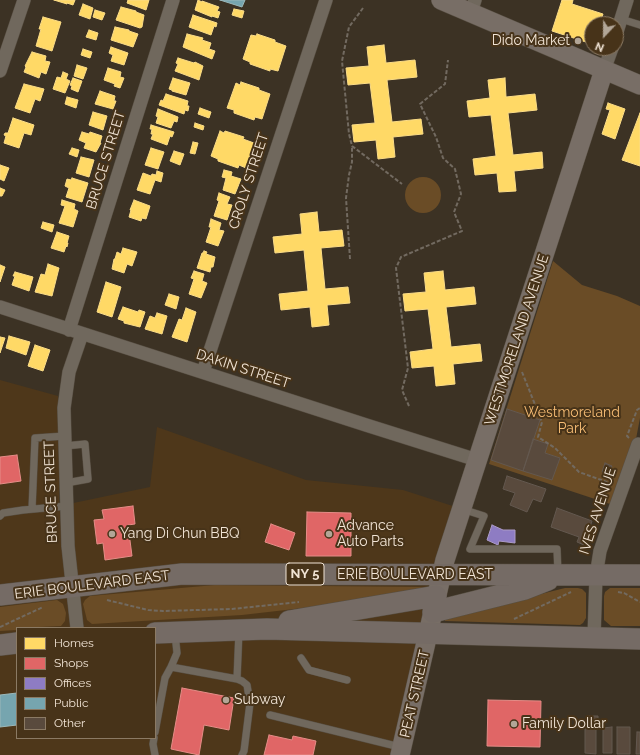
<!DOCTYPE html>
<html>
<head>
<meta charset="utf-8">
<style>
	body { margin:0 }
	#map { position:relative; width:640px; height:755px; overflow:hidden; background:#3c3224; font-family:Raleway,sans-serif }
	canvas { display:block }
	.legend { position:absolute; left:16px; top:627px; width:140px; height:112px; box-sizing:border-box; background:#473319; border:1px solid #8b7a64; margin:0; padding:5px 7px; list-style:none; font-size:12px; color:#f1e4d5 }
	.legend li { display:flex; align-items:center; gap:8px; height:20px }
	.legend b { width:20px; border:1px solid #8b7a64 }
	.north { position:absolute; left:584px; top:16px; width:40px; height:40px; box-sizing:border-box; background:#473319; border:1px solid #8b7a64; border-radius:50%; rotate:202deg; font-size:11px; font-weight:700; line-height:16px; text-align:center; color:#f1e4d5 }
	.north::after { content:''; display:block; margin:auto; width:14px; height:18px; background:#b2a697; clip-path:polygon(50% 0,100% 100%,50% 72%,0 100%) }
</style>
</head>
<body>
<div id="map">
<canvas width="640" height="755"></canvas>
<ul class="legend">
<li><b style="height:11px;background:#ffd966"></b>Homes</li>
<li><b style="height:11px;background:#e06666"></b>Shops</li>
<li><b style="height:11px;background:#8e7cc3"></b>Offices</li>
<li><b style="height:11px;background:#76a5af"></b>Public</li>
<li><b style="height:11px;background:#594a3d"></b>Other</li>
</ul>
<div class="north">N</div>
</div>
<script>
const g = document.querySelector('canvas').getContext('2d');
g.lineJoin = 'round';
function paint(path, color) {
  g.fillStyle = color;
  g.fill(path, 'evenodd');
}
function toPath(rows) {
  const path = new Path2D();
  for (const r of rows) {
    if (r.length === 3) {
      path.moveTo(r[0] + r[2], r[1]);
      path.arc(r[0], r[1], r[2], 0, 2 * Math.PI);
      continue;
    }
    path.moveTo(r[0], r[1]);
    for (let i = 2; i < r.length; i += 2) path.lineTo(r[i], r[i + 1]);
  }
  return path;
}
function stroke(path, color, width, dash) {
  g.strokeStyle = color;
  g.lineWidth = width;
  g.lineCap = dash ? 'butt' : 'round';
  g.setLineDash(dash || []);
  g.stroke(path);
}
function drawText(font, color, halo, rows, align = 'center') {
  g.font = font + ' Raleway,sans-serif';
  g.lineWidth = 4;
  g.setLineDash([]);
  g.textBaseline = 'middle';
  g.strokeStyle = halo;
  g.fillStyle = color;
  for (const [text, x, y, turn = 0] of rows) {
    g.save();
    g.translate(x, y);
    g.rotate((+turn || 0) * Math.PI / 180);
    g.textAlign = isNaN(turn) ? turn : align;
    if (halo) g.strokeText(text, 0, 0);
    g.fillText(text, 0, 0);
    g.restore();
  }
}
paint(toPath([
	[0,380,58,396,60,417,59,506,150,487,157,427,306,480,403,490,462,509,400,755,0,755],
	[17,628,155,628,155,738,17,738]
]), '#4e371a');
paint(toPath([
	[423,195,18],
	[553,261,582,285,617,296,640,306,640,418,636,439,610,504,489,464],
	[215,585,422,587,424,590,417,595,242,615,92,624,87,620,83,604,85,600,90,596],
	[565,588,578,588,582,589,586,593,586,618,583,623,580,625,445,621,444,618],
	[610,588,640,588,640,626,611,626,604,620,604,596,605,592],
	[57,600,63,604,66,613,65,621,61,626,17,628,17,630,0,631,0,607]
]), '#6a4c26');
const homes = toPath([
	[54,0,75,0,73,5,67,3,67,4,54,0],
	[128,0,149,0,146,10,127,3,128,0],
	[198,0,202,2,202,1,219,7,217,11,220,12,218,18,212,16,212,17,195,10,198,0],
	[562,0,573,0,572,4,603,14,600,24,592,24,592,44,552,31,562,0],
	[83,4,93,8,90,19,79,15,83,4],
	[121,7,136,11,136,12,144,15,142,27,140,28,116,20,121,7],
	[234,9,244,11,242,18,232,15,234,9],
	[95,10,105,13,102,20,93,17,95,10],
	[193,15,217,23,216,27,214,26,211,35,189,27,193,15],
	[43,17,61,22,52,51,36,46,41,29,39,29,43,17],
	[115,27,129,30,129,31,138,34,133,47,111,40,115,27],
	[89,30,98,33,96,40,86,37,89,30],
	[187,34,203,38,202,40,211,43,209,49,215,51,212,59,183,47,187,34],
	[257,34,275,40,275,42,286,46,278,71,270,69,270,71,250,64,250,62,243,59,251,35,256,36,257,34],
	[384,45,386,63,415,60,417,77,387,80,392,122,421,119,423,134,393,137,395,157,378,159,376,140,354,142,352,125,375,123,370,83,348,85,346,68,369,66,367,47,384,45],
	[111,47,128,53,124,65,111,61,113,55,109,53,111,47],
	[83,49,92,52,90,58,81,55,83,49],
	[32,52,46,56,45,61,50,62,46,74,41,72,39,78,24,72,26,67,25,66,32,52],
	[178,58,194,63,195,62,203,66,199,80,175,71,178,64,176,63,178,58],
	[77,65,87,68,83,79,74,76,77,65],
	[108,68,121,72,120,77,124,78,120,88,114,86,115,84,104,80,108,68],
	[63,72,68,74,66,79,70,81,65,93,53,89,57,77,61,78,63,72],
	[73,78,82,81,78,92,71,89,72,86,70,85,73,78],
	[173,78,190,83,186,95,172,91,172,90,169,89,173,78],
	[505,78,506,97,535,94,537,110,508,113,513,155,542,152,543,168,514,171,516,191,499,192,497,173,475,175,473,159,496,156,491,115,469,117,467,101,490,98,488,80,505,78],
	[241,82,259,88,259,90,270,94,262,119,255,117,254,120,234,113,234,110,227,108,236,83,240,85,241,82],
	[24,84,44,89,40,101,35,99,30,113,15,108,24,84],
	[100,91,115,96,114,101,116,101,113,109,95,104,100,91],
	[166,94,188,101,187,106,189,106,188,111,185,110,184,114,159,105,161,100,163,101,166,94],
	[67,97,78,100,76,108,65,104,67,97],
	[608,103,625,109,615,139,602,134,610,110,606,109,608,103],
	[200,108,211,112,209,118,198,114,200,108],
	[158,109,178,117,177,122,174,121,171,128,156,123,158,117,156,116,158,109],
	[93,112,107,116,103,130,89,125,93,112],
	[640,113,640,166,622,160,640,113],
	[13,118,34,125,31,135,24,133,19,148,4,143,6,136,4,135,5,133,8,133,13,118],
	[195,123,204,126,203,130,194,127,195,123],
	[151,125,174,132,172,137,170,136,167,145,151,139,153,134,151,134,152,129,150,129,151,125],
	[220,131,224,133,225,131,244,137,243,139,254,143,246,168,239,165,238,168,218,161,218,159,211,156,220,131],
	[82,132,89,134,90,132,102,136,100,143,101,143,96,152,84,148,86,143,79,140,82,132],
	[193,142,198,143,195,154,190,153,193,142],
	[72,148,79,150,77,157,69,154,72,148],
	[151,148,164,152,158,169,145,165,151,148],
	[174,151,184,154,180,165,170,161,174,151],
	[81,157,94,160,89,177,76,173,81,157],
	[0,165,9,168,4,181,0,179,0,165],
	[224,170,232,172,231,176,241,179,235,194,223,190,226,178,222,177,224,170],
	[157,171,163,173,161,182,155,180,150,194,137,190,143,173,151,176,152,174,156,175,157,171],
	[72,178,88,183,82,202,66,197,69,188,65,186,67,179,71,180,72,178],
	[0,188,5,190,2,196,0,196,0,188],
	[219,193,230,197,227,204,232,205,227,220,214,216,219,201,217,200,219,193],
	[62,200,75,204,74,209,78,211,73,227,59,223,65,206,61,205,62,200],
	[134,200,150,206,146,219,142,218,141,221,129,217,131,210,130,210,134,200],
	[317,212,319,232,342,230,344,246,321,248,325,289,348,287,350,303,327,305,329,325,312,327,310,307,281,310,279,294,308,291,304,250,275,253,273,237,302,234,300,214,317,212],
	[211,219,221,223,219,230,224,231,218,246,206,242,211,227,209,227,211,219],
	[43,222,54,225,52,232,41,228,43,222],
	[57,232,69,236,67,243,68,243,67,247,66,246,64,252,51,248,57,232],
	[123,248,137,252,132,266,127,264,124,273,112,269,114,259,115,259,117,252,121,254,123,248],
	[204,251,207,252,206,254,215,257,213,267,211,267,210,272,197,268,202,253,203,253,204,251],
	[48,264,59,268,52,296,35,292,41,274,45,275,48,264],
	[0,265,5,267,0,282,0,265],
	[194,271,204,274,202,281,207,283,201,298,189,294,194,279,191,278,194,271],
	[443,271,445,290,474,287,476,304,446,307,451,347,480,344,482,361,453,364,455,384,436,386,434,366,412,368,410,352,433,349,428,309,405,311,403,294,426,292,424,273,443,271],
	[15,272,33,277,29,291,12,285,15,276,13,276,15,272],
	[106,282,121,287,112,317,97,312,106,282],
	[169,294,179,297,176,309,165,305,169,294],
	[123,307,138,312,139,310,145,312,140,327,124,323,124,321,118,319,123,307],
	[186,308,196,312,187,342,172,337,179,319,182,320,186,308],
	[157,313,167,316,162,334,145,329,150,316,155,318,157,313],
	[9,336,30,342,26,355,6,348,9,336],
	[0,337,5,338,0,353,0,337],
	[35,345,50,350,43,371,28,366,35,345]
]);
paint(homes, '#ffd966');
stroke(homes, '#fbdc87', 1);
const shops = toPath([
	[17,455,21,481,0,484,0,457,17,455],
	[133,506,135,524,128,525,132,556,105,560,103,543,97,544,94,520,104,519,102,510,133,506],
	[307,512,351,513,351,556,306,556,307,512],
	[271,524,295,533,289,550,265,542,271,524],
	[182,688,234,698,229,730,204,725,199,755,171,749,182,688],
	[488,700,541,701,540,747,487,746,488,700],
	[269,735,292,740,293,736,316,741,313,755,264,755,269,735]
]);
paint(shops, '#e06666');
stroke(shops, '#e58c87', 1);
const offices = toPath([
	[492,525,503,530,515,530,515,543,499,541,498,545,487,540,492,525]
]);
paint(offices, '#8e7cc3');
stroke(offices, '#ac9bc8', 1);
const public = toPath([
	[220,0,245,0,242,7,220,0],
	[17,693,17,725,0,727,0,695,17,693]
]);
paint(public, '#76a5af');
stroke(public, '#9bb8ba', 1);
const building = toPath([
	[507,409,540,420,523,471,491,460,507,409],
	[533,439,548,444,545,453,560,458,552,480,523,471,533,439],
	[605,463,612,466,609,474,602,472,605,463],
	[507,476,546,489,541,502,533,499,527,512,510,505,515,493,503,489,507,476],
	[557,508,592,521,584,545,577,542,579,537,551,527,557,508],
	[588,716,598,716,598,721,588,721,588,716],
	[612,727,612,753,603,753,603,728,612,727],
	[617,727,630,727,630,754,617,754,617,727],
	[585,728,596,728,596,754,585,753,585,728],
	[637,732,640,732,640,754,636,754,637,732]
]);
paint(building, '#594a3d');
stroke(building, '#63584f', 1);
const lane = toPath([
	[621,19,640,25],
	[65,446,85,444,88,479,66,483],
	[32,509,35,438,65,436],
	[462,509,484,516,470,549,557,549,558,573],
	[0,516,3,513,23,510,67,506],
	[301,658,309,670,347,680],
	[171,667,237,679,242,681,247,685,250,703,244,751,242,755],
	[237,679,239,631],
	[270,715,400,747],
	[155,732,165,678,171,667,177,653,175,634],
	[154,738,153,744,155,755]
]);
const street = toPath([
	[471,12,475,0],
	[616,35,627,0],
	[604,70,612,48],
	[0,71,24,0],
	[0,307,366,425,477,460],
	[69,330,173,0],
	[203,372,326,0],
	[77,628,68,546,64,408,69,372,82,334],
	[594,637,596,576,600,551,638,444]
]);
const secondary = toPath([
	[441,0,640,85],
	[400,755,445,560,604,70]
]);
const primary = toPath([
	[0,595,182,574,640,575],
	[433,612,525,589,548,580],
	[289,621,436,596],
	[155,633,267,629,640,639],
	[0,645,17,643]
]);
stroke(lane, '#574e42', 8);
stroke(street, '#574e42', 14);
stroke(secondary, '#574e42', 20);
stroke(primary, '#574e42', 22);
stroke(toPath([
	[363,8,349,27,342,61,349,134,352,146,402,184],
	[350,259,346,198,349,175,352,162,352,146],
	[522,372,542,422,538,437,555,448,579,472,604,481,612,485],
	[409,406,402,390,408,368,396,268,401,257,462,231,454,212,461,194,455,169,443,158,436,137,420,104,445,84,448,60],
	[629,438,627,436,637,410,640,408],
	[618,592,624,593,640,602],
	[107,600,148,610,163,611,232,609,299,602],
	[514,619,571,592],
	[0,627,43,607]
]), '#726a60', 2, [4, 2]);
stroke(lane, '#70685d', 7);
stroke(street, '#70685d', 13);
stroke(secondary, '#786e66', 19);
stroke(primary, '#756b65', 21);
for (const [x, y, r, color] of [
	[578,41,4,"#b2a697"],
	[112,534,4,"#b2a697"],
	[329,534,4,"#b2a697"],
	[226,700,4,"#b2a697"],
	[514,724,4,"#b2a697"]
]) {
  const dot = new Path2D();
  dot.arc(x, y, r, 0, 2 * Math.PI);
  g.fillStyle = color;
  g.fill(dot);
  stroke(dot, '#473319', 1.5);
}
for (const [x, y, w] of [
	[305,574,38]
]) {
  const box = new Path2D();
  box.roundRect(x - w / 2, y - 11, w, 22, 3);
  g.fillStyle = '#473319';
  g.fill(box);
  stroke(box, '#f1e4d5', 1);
}
drawText('bold 13px', '#f1e4d5', null, [
	["NY 5",305,574]
]);
drawText('14px', '#f1e4d5', '#473319', [
	["Dido Market",570,41,"right"],
	["Advance",337,526],
	["Auto Parts",337,542],
	["Yang Di Chun BBQ",120,534],
	["Subway",234,700],
	["Family Dollar",522,724]
], 'left');
drawText('14px', '#f1e4d5', '#473319', [
	["BRUCE STREET",106,160,-73],
	["CROLY STREET",249,181,-72],
	["WESTMORELAND AVENUE",517,340,-72],
	["DAKIN STREET",243,369,18],
	["BRUCE STREET",51,492,-92],
	["IVES AVENUE",598,511,-72],
	["ERIE BOULEVARD EAST",415,575],
	["ERIE BOULEVARD EAST",92,585,-7],
	["PEAT STREET",415,694,-77]
]);
drawText('14px', '#f6bc74', '#473319', [
	["Westmoreland",572,413],
	["Park",572,429]
]);
</script>
</body>
</html>
